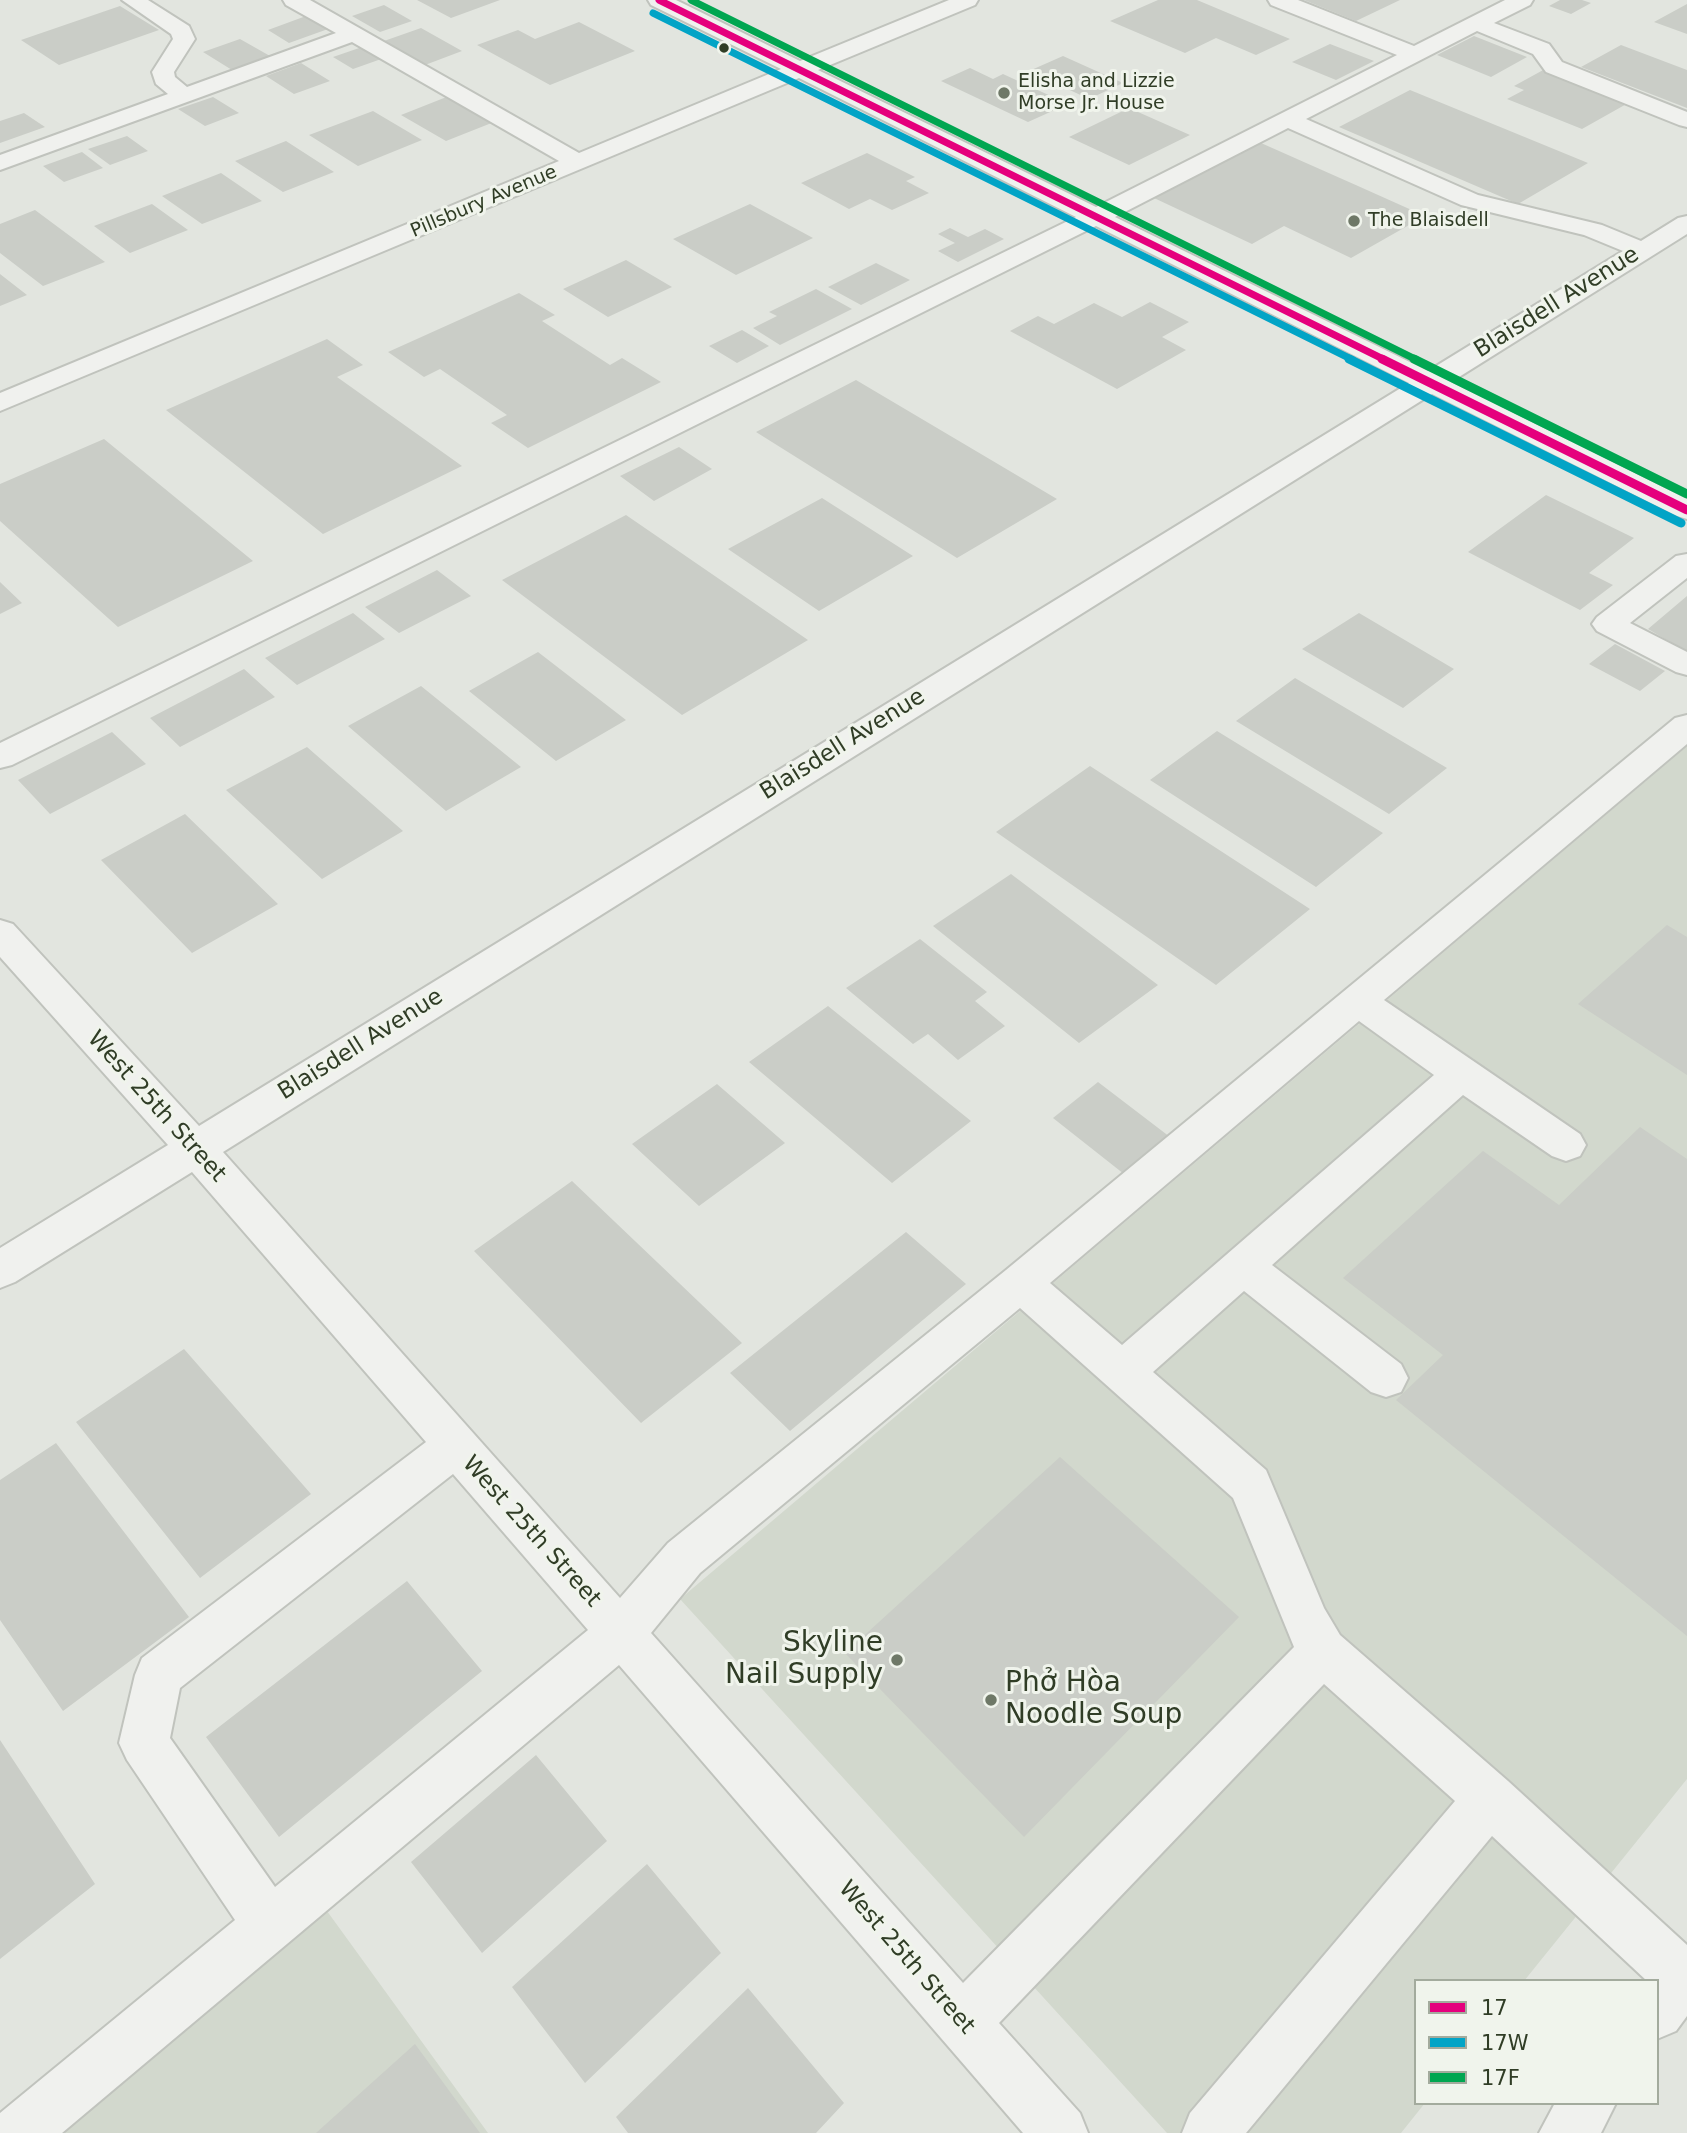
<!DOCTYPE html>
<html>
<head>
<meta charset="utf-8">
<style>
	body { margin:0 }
	#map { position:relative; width:1687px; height:2133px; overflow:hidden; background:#e2e5df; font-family:"DejaVu Sans",sans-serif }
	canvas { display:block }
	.legend { position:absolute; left:1414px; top:1979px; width:245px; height:126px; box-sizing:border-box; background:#f0f4ec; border:2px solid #a3ab9d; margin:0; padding:9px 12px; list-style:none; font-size:21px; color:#303d26 }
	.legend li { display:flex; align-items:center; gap:14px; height:35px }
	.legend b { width:35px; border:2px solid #a3ab9d }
</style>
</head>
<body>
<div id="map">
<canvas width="1687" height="2133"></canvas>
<ul class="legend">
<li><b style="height:9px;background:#e5007d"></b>17</li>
<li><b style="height:9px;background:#02a4c6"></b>17W</li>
<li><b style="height:9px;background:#00a651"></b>17F</li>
</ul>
</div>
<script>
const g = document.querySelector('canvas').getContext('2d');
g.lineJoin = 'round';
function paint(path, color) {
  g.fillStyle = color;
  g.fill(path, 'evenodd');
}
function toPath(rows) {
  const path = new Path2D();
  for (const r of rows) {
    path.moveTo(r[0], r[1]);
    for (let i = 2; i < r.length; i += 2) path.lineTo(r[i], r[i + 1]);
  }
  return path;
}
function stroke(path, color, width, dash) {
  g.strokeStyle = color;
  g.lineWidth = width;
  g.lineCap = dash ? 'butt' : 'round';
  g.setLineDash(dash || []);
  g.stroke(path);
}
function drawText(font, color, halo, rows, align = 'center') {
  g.font = font + ' "DejaVu Sans",sans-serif';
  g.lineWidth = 6;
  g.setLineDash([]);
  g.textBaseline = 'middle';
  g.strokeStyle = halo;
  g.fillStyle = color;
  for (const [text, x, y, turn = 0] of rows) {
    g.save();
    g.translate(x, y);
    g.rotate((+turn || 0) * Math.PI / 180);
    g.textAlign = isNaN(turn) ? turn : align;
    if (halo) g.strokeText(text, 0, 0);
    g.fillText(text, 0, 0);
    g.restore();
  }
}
paint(toPath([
	[1687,746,1687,1779,1524,1981,1416,1981,1416,2103,1425,2103,1401,2133,1167,2133,680,1599],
	[319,1900,488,2133,40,2133]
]), '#d2d8cd');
paint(toPath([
	[417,0,500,0,451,18],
	[1158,0,1197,0,1290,39,1256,55,1216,38,1185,53,1110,21],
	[1304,0,1400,0,1356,21],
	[1560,0,1582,0,1591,3,1571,14,1549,6],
	[1687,4,1687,34,1654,22],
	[384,5,412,21,380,32,352,16],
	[120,6,159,30,59,65,21,40],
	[306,16,328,29,289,43,268,30],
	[579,22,635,51,550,85,477,45,518,30,535,39],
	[421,28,462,51,425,65,384,41],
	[1474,36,1527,57,1491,77,1437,55],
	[240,39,270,56,232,70,203,52],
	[1330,44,1374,61,1336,80,1292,62],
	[1621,45,1687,70,1687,108,1581,67],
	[365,46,384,58,353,69,333,57],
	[1063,56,1123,83,1089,99,1029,71],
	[301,63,330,81,294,94,266,76],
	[970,68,993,79,1003,74,1068,104,1028,122,941,81],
	[1545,69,1630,102,1582,129,1507,99,1524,90,1514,86],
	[1410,90,1588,163,1518,204,1339,127],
	[449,96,494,122,446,141,401,115],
	[213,97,239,113,205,126,178,109],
	[1129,108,1190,135,1129,165,1069,137],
	[373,111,422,140,358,166,309,135],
	[24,113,45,127,0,143,0,121],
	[127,136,148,151,110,165,88,149],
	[286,141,334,172,283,192,235,161],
	[1261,143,1358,186,1425,216,1351,258,1284,226,1252,244,1154,198],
	[82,152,103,168,64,182,43,166],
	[867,153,915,177,906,181,929,193,892,210,870,199,849,209,801,183],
	[221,173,262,201,202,224,162,196],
	[152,204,188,230,130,253,94,226],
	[750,204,813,238,736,275,673,239],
	[35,210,105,262,43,286,0,253,0,224],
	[950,228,968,237,985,229,1004,239,958,262,938,251,955,243,938,234],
	[626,260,672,287,608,317,563,289],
	[876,263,910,280,861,305,828,287],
	[0,274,27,295,0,306],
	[816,289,852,309,780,345,753,328,777,316,769,312],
	[519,293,555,315,542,321,610,365,622,358,661,382,528,448,491,423,507,415,440,369,424,377,388,352],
	[1150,302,1189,322,1162,337,1186,350,1117,389,1010,331,1038,316,1054,324,1094,303,1122,317],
	[742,330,769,346,737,363,709,346],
	[327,339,363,365,337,377,462,466,323,534,166,410],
	[856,380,1057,499,957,558,756,432],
	[104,439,253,561,118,627,0,521,0,484],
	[679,447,712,469,654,501,620,476],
	[1546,495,1634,538,1589,573,1613,585,1580,610,1468,552],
	[822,498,913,556,819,611,728,549],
	[626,515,808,640,682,715,502,580],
	[437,570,471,596,399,633,365,607],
	[0,582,22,603,0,614],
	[1687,596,1687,652,1648,629],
	[353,613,385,639,297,685,265,658],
	[1359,613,1454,669,1403,708,1302,649],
	[1615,644,1665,671,1640,691,1589,664],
	[538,652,626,720,556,761,469,691],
	[244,669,275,697,180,747,150,718],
	[1295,678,1447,768,1389,814,1236,721],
	[421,686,521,767,446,811,348,726],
	[1217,731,1383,833,1316,887,1150,780],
	[112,732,146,764,50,814,18,780],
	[307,747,403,831,322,879,226,790],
	[1090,766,1310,909,1216,985,996,832],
	[185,814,278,904,192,953,101,860],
	[1011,874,1158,985,1079,1043,933,926],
	[1667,925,1687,937,1687,1075,1578,1004],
	[920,939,987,992,975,1001,1005,1026,958,1060,928,1034,913,1044,846,988],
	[828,1006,971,1121,892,1183,749,1062],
	[1098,1082,1170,1137,1124,1174,1053,1118],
	[717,1084,785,1143,699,1206,632,1144],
	[1640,1127,1687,1159,1687,1636,1396,1400,1443,1355,1343,1278,1483,1151,1559,1205],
	[572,1181,742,1343,641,1423,474,1251],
	[906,1232,966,1284,790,1431,730,1373],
	[184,1349,311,1494,200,1578,76,1422],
	[56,1443,189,1617,63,1711,0,1620,0,1480],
	[1060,1457,1239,1617,1024,1837,845,1653],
	[407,1581,482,1671,279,1837,206,1737],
	[0,1740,95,1884,0,1959],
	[536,1755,607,1841,482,1953,411,1862],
	[647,1864,721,1953,585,2083,512,1987],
	[748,1988,844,2103,816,2133,628,2133,616,2117],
	[415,2044,480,2133,316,2133]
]), '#cacdc7');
const minor = toPath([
	[122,0,148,0,189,26,195,39,174,72,175,77,187,87,336,33,286,5,283,0,310,0,579,153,781,69,651,5,648,0,676,0,800,61,949,0,978,0,975,5,818,70,1096,207,1397,55,1271,5,1268,0,1298,0,1414,46,1505,0,1533,0,1530,5,1494,23,1549,44,1562,62,1687,112,1687,127,1679,125,1546,72,1533,54,1477,31,1306,119,1478,195,1602,225,1641,241,1678,218,1687,216,1687,234,1451,382,1687,499,1687,519,1677,516,1432,394,223,1152,620,1598,668,1543,1006,1270,1675,718,1687,715,1687,744,1384,1000,1580,1134,1586,1145,1580,1156,1566,1161,1552,1156,1463,1095,1272,1265,1401,1364,1408,1378,1401,1392,1386,1397,1371,1392,1244,1291,1153,1372,1266,1470,1324,1608,1340,1635,1508,1781,1687,1945,1687,2016,1676,2031,1657,2039,1657,1981,1647,1981,1492,1836,1246,2133,1182,2133,1190,2113,1455,1801,1324,1684,999,2023,1080,2113,1088,2133,1023,2133,619,1665,62,2133,0,2133,0,2113,235,1920,127,1760,119,1743,135,1675,142,1658,426,1442,192,1172,15,1282,0,1288,0,1248,168,1145,0,957,0,920,13,924,199,1126,1409,383,1096,226,12,765,0,768,0,743,1076,217,799,78,0,411,0,393,559,161,352,42,0,170,0,155,168,94,156,84,152,72,173,39,171,34,122,0],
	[1288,128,1461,205,1584,235,1623,251,1428,371,1115,217,1288,128],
	[1359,1021,1434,1075,1122,1345,1050,1283,1359,1021],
	[1020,1308,1233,1498,1294,1647,963,1983,651,1633,700,1573,1020,1308],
	[453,1474,588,1630,275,1887,170,1738,180,1688,453,1474],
	[1687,554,1687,578,1630,623,1687,652,1687,675,1676,672,1597,631,1592,624,1597,617,1676,556,1687,554],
	[1555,2103,1616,2103,1601,2133,1539,2133,1555,2103]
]);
stroke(minor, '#c0c3bd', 4);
paint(minor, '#f0f1ee');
stroke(toPath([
	[659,0,1385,360]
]), '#e5007d', 7);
stroke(toPath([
	[1382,359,1687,510]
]), '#e5007d', 9);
stroke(toPath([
	[653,13,1353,360]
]), '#02a4c6', 7);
stroke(toPath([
	[1349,359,1681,523]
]), '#02a4c6', 9);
stroke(toPath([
	[691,0,1417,360]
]), '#00a651', 7);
stroke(toPath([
	[1414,359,1687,494]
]), '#00a651', 9);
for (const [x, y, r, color] of [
	[724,48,6,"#303d26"],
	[1004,93,7,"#6e7867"],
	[1354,221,7,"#6e7867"],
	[897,1660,7,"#6e7867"],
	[991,1700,7,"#6e7867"]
]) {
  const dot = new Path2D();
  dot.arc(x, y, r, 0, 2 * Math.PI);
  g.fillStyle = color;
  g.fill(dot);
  stroke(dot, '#f0f4ec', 2.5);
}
drawText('19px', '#303d26', '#f0f4ec', [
	["Elisha and Lizzie",1018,82],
	["Morse Jr. House",1018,104],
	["The Blaisdell",1368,221]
], 'left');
drawText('19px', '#303d26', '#f0f4ec', [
	["Pillsbury Avenue",484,202,-23]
]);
drawText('23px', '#303d26', '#f0f4ec', [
	["Blaisdell Avenue",1557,303,-32],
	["Blaisdell Avenue",843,745,-32],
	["Blaisdell Avenue",361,1045,-32],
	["West 25th Street",156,1107,48],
	["West 25th Street",531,1532,48],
	["West 25th Street",906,1958,49]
]);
drawText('28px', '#303d26', '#f0f4ec', [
	["Skyline",883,1644],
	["Nail Supply",883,1676],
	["Phở Hòa",1005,1684,"left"],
	["Noodle Soup",1005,1716,"left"]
], 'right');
</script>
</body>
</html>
